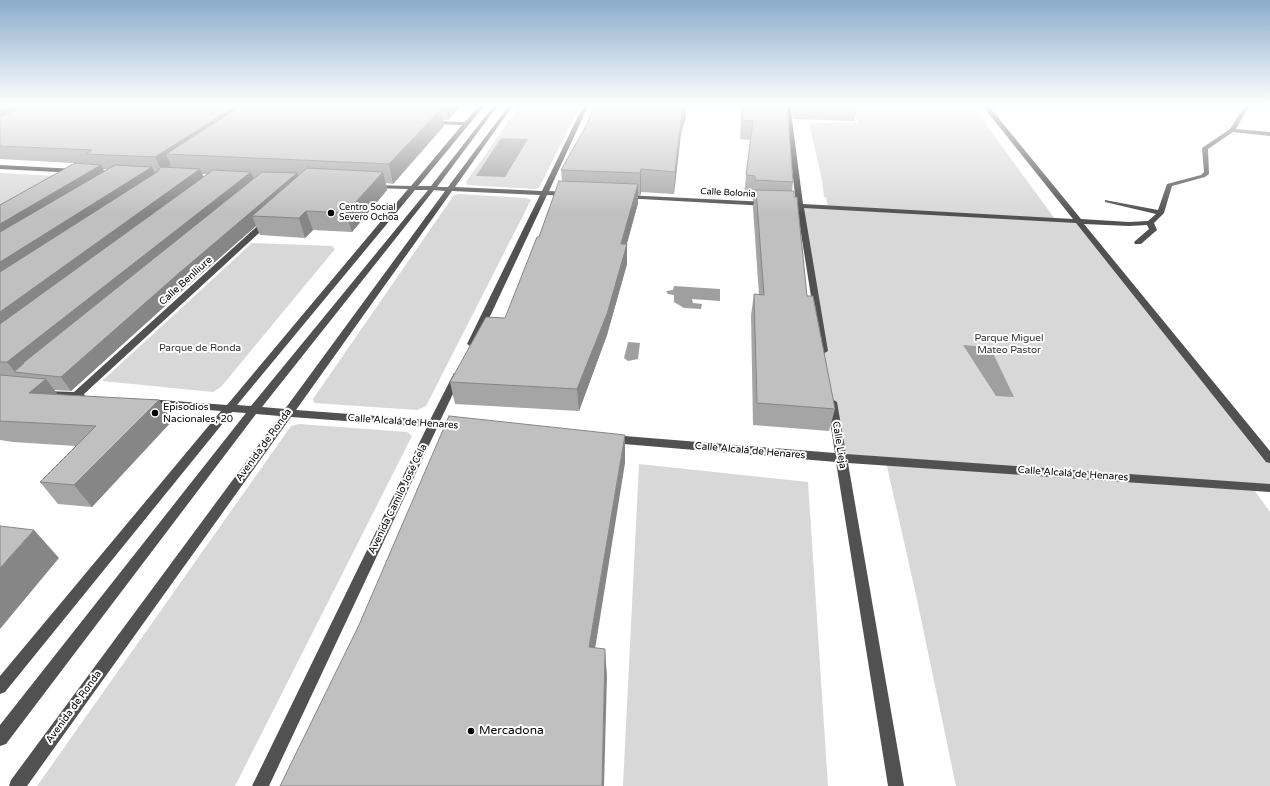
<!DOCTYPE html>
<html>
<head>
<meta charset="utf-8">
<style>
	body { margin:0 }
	canvas { display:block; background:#fff }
</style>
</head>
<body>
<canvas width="1270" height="786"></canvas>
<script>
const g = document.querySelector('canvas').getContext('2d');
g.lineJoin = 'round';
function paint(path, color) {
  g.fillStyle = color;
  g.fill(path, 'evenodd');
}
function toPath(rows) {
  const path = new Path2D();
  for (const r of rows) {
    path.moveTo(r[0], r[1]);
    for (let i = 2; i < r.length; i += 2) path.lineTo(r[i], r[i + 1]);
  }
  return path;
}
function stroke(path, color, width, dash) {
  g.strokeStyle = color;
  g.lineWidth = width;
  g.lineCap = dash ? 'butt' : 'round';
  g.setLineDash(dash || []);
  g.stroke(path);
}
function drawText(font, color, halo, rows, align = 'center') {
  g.font = font + ' "Varela Round",sans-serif';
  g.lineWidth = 4;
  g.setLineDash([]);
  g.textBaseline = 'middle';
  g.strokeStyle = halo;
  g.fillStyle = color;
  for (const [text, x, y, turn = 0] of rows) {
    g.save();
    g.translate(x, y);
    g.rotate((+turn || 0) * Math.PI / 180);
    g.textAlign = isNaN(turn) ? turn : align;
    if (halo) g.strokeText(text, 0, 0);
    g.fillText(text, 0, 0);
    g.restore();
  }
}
paint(toPath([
	[521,104,581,104,539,188,535,189,467,185,466,182],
	[850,104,971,104,1055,219,1078,220,1270,459,1270,488,1252,487,1270,512,1270,786,956,786,916,595,886,462,841,458,800,206,828,207,826,197,824,197,822,180,809,123,858,123],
	[0,173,56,176,0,209],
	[460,194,526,198,531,200,426,406,417,410,314,403,313,399,454,195],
	[252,243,332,246,335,249,221,387,213,392,102,381],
	[299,424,407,432,412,436,235,786,37,786,291,426],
	[639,464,808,482,828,786,623,786]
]), '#d8d8d8');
paint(toPath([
	[501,138,528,139,505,177,476,176],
	[674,286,720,289,720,301,692,299,693,303,702,304,701,309,684,308,674,302,674,295,668,294,666,291,673,290],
	[628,342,640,343,638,359,628,361,624,358],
	[963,345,990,347,1014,397,996,396]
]), '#9f9f9f');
paint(toPath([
	[480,104,486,104,418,186,431,186,495,104,499,104,437,187,448,187,510,104,514,104,455,187,542,191,584,104,589,104,549,191,567,192,570,194,567,196,547,195,477,344,472,347,467,344,540,195,452,191,296,410,430,420,454,373,460,373,462,375,440,421,459,422,463,423,464,426,463,429,459,430,437,428,269,786,252,786,427,427,291,417,27,786,9,786,11,780,280,416,256,414,6,744,0,746,0,725,246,413,232,412,5,692,0,694,0,676,221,411,148,405,144,404,143,402,144,400,148,399,227,405,408,189,373,188,370,186,371,185,411,186,462,125,432,124,430,123,430,121,465,122,480,104],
	[415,190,428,190,251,406,237,405,415,190],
	[434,190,445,191,285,409,262,407,434,190],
	[785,104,790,104,803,204,1073,219,981,104,987,104,1081,219,1129,222,1148,221,1156,214,1105,202,1105,200,1158,210,1167,184,1201,175,1204,172,1202,148,1230,129,1246,104,1250,104,1236,129,1270,132,1270,136,1233,132,1208,149,1209,174,1205,177,1172,186,1164,213,1154,223,1157,230,1141,244,1135,244,1134,242,1149,229,1147,225,1129,226,1084,224,1270,451,1270,463,1266,462,1076,223,804,208,828,351,823,354,820,353,797,208,785,207,782,205,785,203,796,204,785,104],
	[0,165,76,169,79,171,76,173,0,169,0,165],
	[625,195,767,202,770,204,767,206,623,198,622,197,625,195],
	[264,220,267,220,271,222,84,394,85,396,84,398,76,399,42,396,41,394,46,391,74,392,264,220],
	[832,399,837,402,846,454,1270,484,1270,492,848,463,904,786,888,786,836,462,612,443,608,442,607,439,608,436,612,435,835,453,827,402,832,399]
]), '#515151');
paint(toPath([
	[0,104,463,104,448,120,443,120,444,126,393,184,386,183,387,190,352,232,313,230,305,238,260,235,256,226,185,288,71,391,54,390,58,395,159,400,172,421,92,507,58,504,40,482,76,446,13,442,0,440,0,205,90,164,0,159],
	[103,169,108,169,104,171],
	[202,174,207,174,203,177],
	[742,104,787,104,793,182,792,191,794,197,807,296,835,409,829,431,753,425,751,315,754,294,759,295,753,208,754,201,753,201,752,196,744,195,750,140,740,139],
	[790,104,858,104,854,121,793,119],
	[686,117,681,133,674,194,641,192,640,196,638,196,638,203,627,244,627,264,607,335,579,411,455,404,450,382,505,318,562,181,561,170]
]), '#a5a5a5');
paint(toPath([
	[15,104,43,104,0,127,0,111],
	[239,104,240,104,244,116,166,154,171,165,162,171,155,157],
	[448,104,463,104,448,120,445,107],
	[685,104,686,104,686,117,681,133,674,194,675,172,682,112],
	[441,109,444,126,393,184,389,164],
	[101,165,107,176,0,241,0,224],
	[152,167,157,178,0,281,0,262],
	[200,169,205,180,0,333,0,312],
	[641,169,641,192,640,196,640,173],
	[251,172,255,183,24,363,23,363,27,369,15,372,7,362],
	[383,172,387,190,352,232,346,213],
	[297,173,301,185,252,216,256,226,185,288,71,391,61,377,178,274],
	[638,184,638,203,621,264,621,244],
	[306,211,313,230,305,238,299,218],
	[627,244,627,264,607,335,579,411,577,389],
	[46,379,62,400,29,393],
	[159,400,172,421,92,507,74,485],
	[625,435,625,463,591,674,589,647],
	[34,530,59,558,0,629,0,568],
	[605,649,607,676,604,786,602,786]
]), '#868686');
const building = toPath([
	[0,104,15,104,0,111,0,104],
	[30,104,239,104,155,157,85,154,92,150,0,146,0,117,30,104],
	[244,104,324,104,441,109,389,164,166,154,244,104],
	[373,104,448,104,445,107,373,104],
	[595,104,685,104,682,112,675,172,641,169,640,173,561,170,586,126,595,104],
	[743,104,787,104,793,182,755,180,755,176,746,175,753,121,742,120,743,104],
	[75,163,101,165,0,224,0,205,75,163],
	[115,165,152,167,0,262,0,232,115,165],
	[161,167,200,169,0,312,0,272,157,172,161,167],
	[307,168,383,172,346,213,306,211,299,218,252,216,307,168],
	[213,170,251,172,7,362,0,362,0,324,213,170],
	[262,172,297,173,178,274,61,377,14,372,24,363,23,363,262,172],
	[559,181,638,184,621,244,627,244,607,314,577,389,450,382,486,317,505,318,537,237,539,237,559,181],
	[756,190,794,191,794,197,797,197,807,296,813,296,835,409,757,403,754,294,764,295,756,190],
	[0,375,46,379,29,393,159,400,74,485,40,482,96,426,0,421,0,375],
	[449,416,625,435,589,647,605,649,602,786,280,786,359,625,449,416],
	[0,526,34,530,0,568,0,526]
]);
paint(building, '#c0c0c0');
stroke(building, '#868686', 1);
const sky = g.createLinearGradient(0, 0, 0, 214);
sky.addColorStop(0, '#8baccb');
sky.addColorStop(0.49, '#fff');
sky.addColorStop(1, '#ffffff00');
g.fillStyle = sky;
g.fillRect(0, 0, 1270, 214);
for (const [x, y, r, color] of [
	[331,213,4,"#000"],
	[155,413,4,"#000"],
	[471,731,4,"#000"]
]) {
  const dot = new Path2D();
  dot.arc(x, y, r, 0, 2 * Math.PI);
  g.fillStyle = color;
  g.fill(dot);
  stroke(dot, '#fff', 1.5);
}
drawText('9px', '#000', '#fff', [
	["Calle Bolonia",728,193,3]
]);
drawText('9px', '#000', '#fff', [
	["Centro Social",339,208],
	["Severo Ochoa",339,218]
], 'left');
drawText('10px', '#000', '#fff', [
	["Calle Benlliure",186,281,-42],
	["Calle Alcalá de Henares",403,422,4],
	["Avenida de Ronda",264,445,-54],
	["Calle Lieja",839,445,81],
	["Calle Alcalá de Henares",750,451,5],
	["Calle Alcalá de Henares",1073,474,4],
	["Avenida Camilo José Cela",398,499,-64],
	["Avenida de Ronda",74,707,-54]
]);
drawText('10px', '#2f2f2f', '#fff', [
	["Parque Miguel",1009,338],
	["Mateo Pastor",1009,350],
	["Parque de Ronda",200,348]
]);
drawText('10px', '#000', '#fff', [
	["Episodios",163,407],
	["Nacionales, 20",163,419]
], 'left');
drawText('12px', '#000', '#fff', [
	["Mercadona",479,731]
], 'left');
</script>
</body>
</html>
